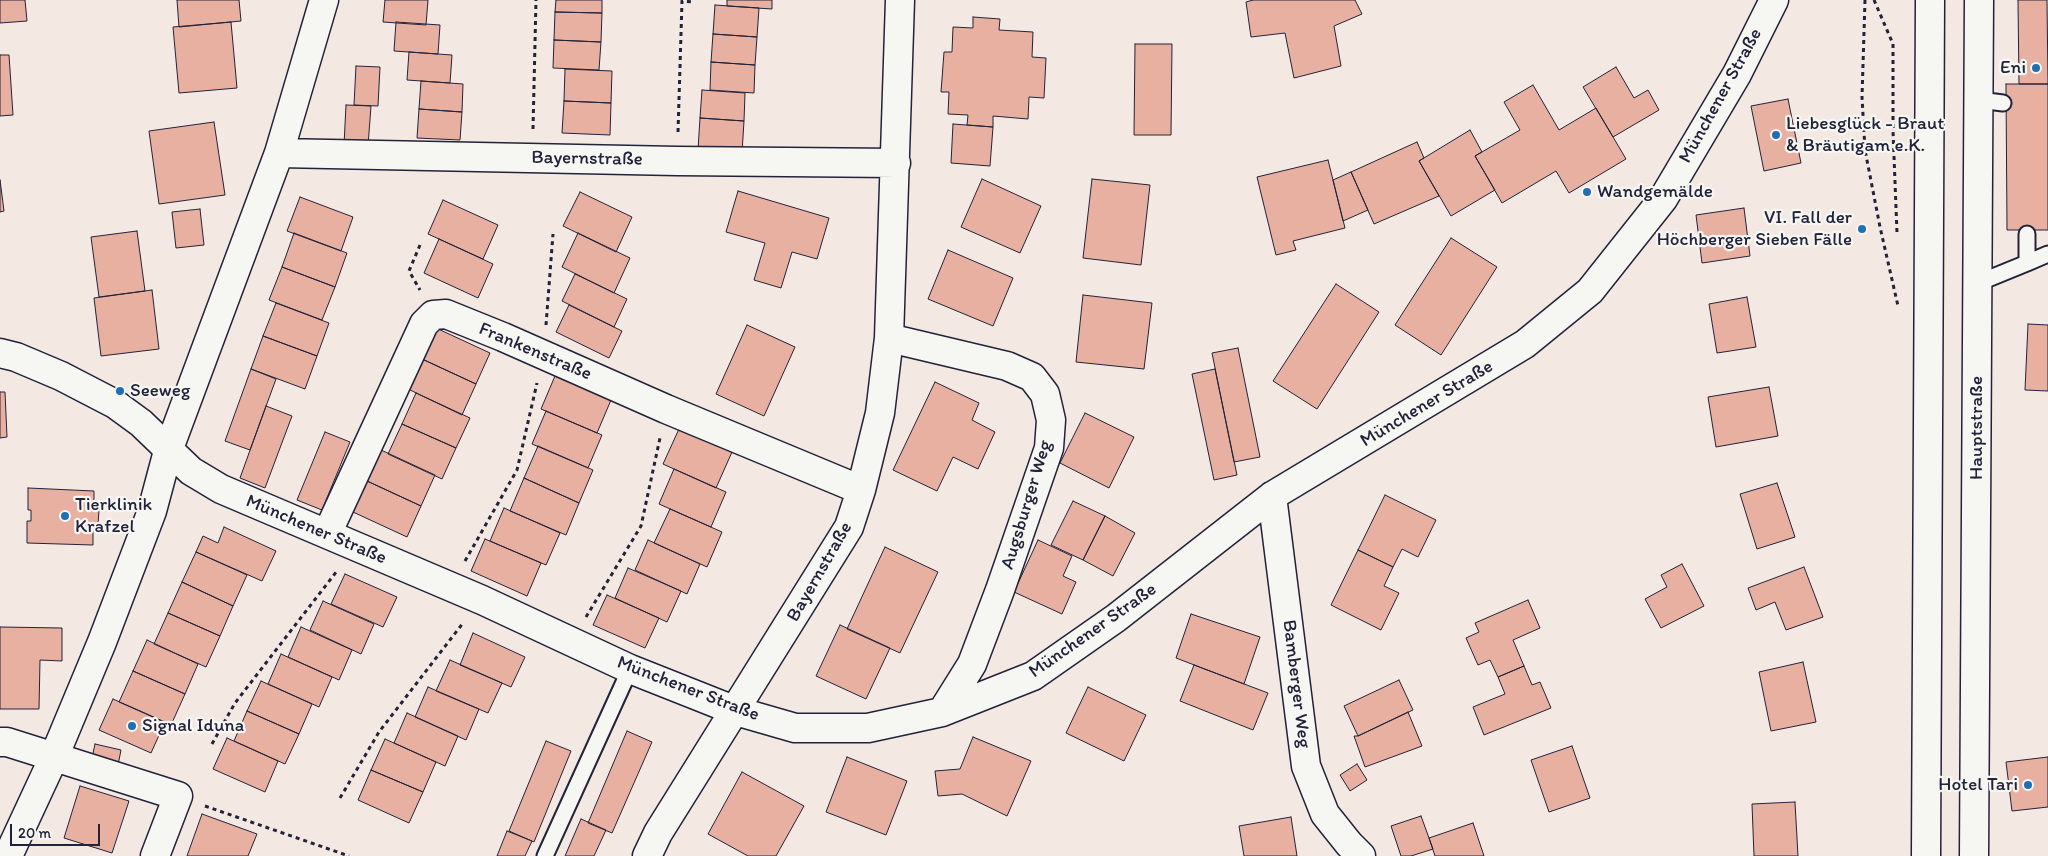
<!DOCTYPE html>
<html>
<head>
<meta charset="utf-8">
<style>
	body { margin:0 }
	#map { position:relative; width:2048px; height:856px; overflow:hidden; background:#f3e8e2; font-family:Itim,sans-serif }
	canvas { display:block }
	.scale { position:absolute; left:10px; top:824px; width:90px; height:22px; box-sizing:border-box; border:2px solid #22223b; border-top:0; padding-left:6px; font-size:15px; line-height:18px; white-space:nowrap; color:#22223b; -webkit-text-stroke:4px #f6f6f2; paint-order:stroke }
</style>
</head>
<body>
<div id="map">
<canvas width="2048" height="856"></canvas>
<div class="scale">20 m</div>
</div>
<script>
const g = document.querySelector('canvas').getContext('2d');
g.lineJoin = 'round';
function paint(path, color) {
  g.fillStyle = color;
  g.fill(path, 'evenodd');
}
function toPath(rows) {
  const path = new Path2D();
  for (const r of rows) {
    path.moveTo(r[0], r[1]);
    for (let i = 2; i < r.length; i += 2) path.lineTo(r[i], r[i + 1]);
  }
  return path;
}
function stroke(path, color, width, dash) {
  g.strokeStyle = color;
  g.lineWidth = width;
  g.lineCap = dash ? 'butt' : 'round';
  g.setLineDash(dash || []);
  g.stroke(path);
}
function drawText(font, color, halo, rows, align = 'center') {
  g.font = font + ' Itim,sans-serif';
  g.lineWidth = 4.5;
  g.setLineDash([]);
  g.textBaseline = 'middle';
  g.strokeStyle = halo;
  g.fillStyle = color;
  for (const [text, x, y, turn = 0] of rows) {
    g.save();
    g.translate(x, y);
    g.rotate((+turn || 0) * Math.PI / 180);
    g.textAlign = isNaN(turn) ? turn : align;
    if (halo) g.strokeText(text, 0, 0);
    g.fillText(text, 0, 0);
    g.restore();
  }
}
const building = toPath([
	[0,0,25,0,27,21,0,23,0,0],
	[177,0,239,0,241,21,179,27,177,0],
	[385,0,428,0,426,25,383,22,385,0],
	[556,0,602,0,602,13,555,12,556,0],
	[727,0,772,0,772,9,727,6,727,0],
	[1253,0,1355,0,1362,14,1334,26,1341,66,1294,78,1285,33,1251,37,1246,2,1253,0],
	[2018,0,2047,0,2048,84,2019,84,2018,0],
	[715,5,759,8,757,37,713,34,715,5],
	[555,12,602,13,601,42,554,40,555,12],
	[973,17,1000,19,999,30,1033,32,1032,57,1046,58,1044,98,1029,97,1028,119,993,116,993,127,967,125,968,115,948,114,949,92,941,92,944,52,952,52,953,27,973,28,973,17],
	[231,22,237,88,179,93,173,27,231,22],
	[396,22,440,25,438,54,394,51,396,22],
	[713,34,757,37,755,65,711,62,713,34],
	[554,40,601,42,599,70,553,68,554,40],
	[1135,44,1172,44,1171,135,1134,135,1135,44],
	[409,52,452,55,450,83,407,80,409,52],
	[0,55,9,55,13,115,0,116,0,55],
	[711,62,755,65,754,93,710,90,711,62],
	[356,66,380,67,378,106,354,105,356,66],
	[1616,67,1634,98,1648,90,1659,110,1613,137,1583,87,1616,67],
	[565,69,612,71,611,103,564,101,565,69],
	[421,81,463,84,462,112,419,109,421,81],
	[2006,84,2048,84,2048,230,2007,230,2006,84],
	[1533,85,1559,130,1596,108,1626,159,1569,193,1556,171,1502,203,1475,156,1520,130,1504,102,1533,85],
	[702,90,745,93,744,121,700,118,702,90],
	[1788,99,1801,163,1764,171,1751,106,1788,99],
	[564,101,611,103,610,135,562,133,564,101],
	[346,105,371,106,368,146,344,145,346,105],
	[419,109,462,112,460,140,417,138,419,109],
	[700,118,744,121,742,153,698,150,700,118],
	[214,122,225,195,159,204,149,131,214,122],
	[953,124,993,127,990,166,951,163,953,124],
	[1470,130,1482,152,1475,156,1495,190,1451,216,1419,161,1470,130],
	[1417,142,1424,158,1419,161,1439,196,1374,224,1351,172,1417,142],
	[1328,160,1345,228,1293,241,1296,250,1276,255,1257,177,1328,160],
	[1351,172,1368,210,1343,221,1333,180,1351,172],
	[982,179,1041,206,1020,253,961,227,982,179],
	[1092,179,1150,185,1141,265,1083,258,1092,179],
	[0,180,4,211,0,212,0,180],
	[738,191,829,218,817,259,792,252,781,288,754,280,765,243,726,232,738,191],
	[580,192,632,217,616,252,563,226,580,192],
	[300,197,353,217,341,251,287,231,300,197],
	[443,200,498,225,483,259,428,234,443,200],
	[1744,208,1750,256,1702,263,1696,215,1744,208],
	[200,209,204,245,176,248,172,212,200,209],
	[137,231,145,291,99,297,91,237,137,231],
	[294,233,347,253,335,287,282,267,294,233],
	[578,233,630,258,614,293,562,267,578,233],
	[1451,238,1497,267,1441,355,1395,325,1451,238],
	[439,239,493,264,478,298,424,273,439,239],
	[948,250,1013,278,993,326,928,299,948,250],
	[282,267,335,287,322,320,269,300,282,267],
	[575,274,627,299,614,327,562,301,575,274],
	[1336,284,1379,312,1317,409,1273,381,1336,284],
	[152,290,159,349,101,356,94,298,152,290],
	[1083,295,1152,303,1144,369,1076,362,1083,295],
	[1747,297,1756,347,1717,353,1709,304,1747,297],
	[276,303,329,323,317,356,263,336,276,303],
	[569,305,622,331,609,358,556,332,569,305],
	[2028,324,2048,325,2048,391,2025,390,2028,324],
	[747,325,795,347,764,416,716,394,747,325],
	[436,328,490,353,476,384,422,359,436,328],
	[263,336,317,356,305,389,251,369,263,336],
	[1238,348,1260,457,1234,462,1212,353,1238,348],
	[422,359,476,384,462,415,408,389,422,359],
	[251,369,276,379,250,450,225,441,251,369],
	[1215,369,1237,475,1214,480,1192,374,1215,369],
	[555,376,611,400,597,433,541,409,555,376],
	[935,382,979,403,972,420,995,432,978,469,953,457,937,491,893,470,935,382],
	[1769,387,1778,436,1716,447,1708,397,1769,387],
	[0,392,5,392,7,437,0,438,0,392],
	[416,393,470,418,456,448,402,424,416,393],
	[266,406,292,416,265,488,240,478,266,406],
	[546,411,602,435,588,468,532,444,546,411],
	[1085,413,1134,437,1109,488,1060,463,1085,413],
	[402,424,456,448,442,479,388,454,402,424],
	[679,429,732,452,716,488,663,464,679,429],
	[325,432,350,442,322,510,297,500,325,432],
	[538,446,593,470,579,503,524,478,538,446],
	[381,450,435,475,421,506,367,481,381,450],
	[674,469,726,492,711,527,659,504,674,469],
	[524,478,579,503,566,535,510,511,524,478],
	[367,481,421,506,407,537,353,512,367,481],
	[1777,483,1795,537,1757,549,1740,494,1777,483],
	[28,488,94,491,94,510,99,510,98,525,93,525,93,545,27,543,27,521,31,521,31,510,28,510,28,488],
	[1385,495,1436,520,1418,557,1402,549,1393,567,1358,550,1385,495],
	[1073,501,1105,516,1083,560,1051,545,1073,501],
	[504,508,560,533,546,565,490,541,504,508],
	[670,509,722,532,707,567,654,543,670,509],
	[1105,516,1135,533,1113,576,1083,560,1105,516],
	[224,527,276,551,262,581,196,552,203,536,218,543,224,527],
	[485,539,541,563,527,596,471,571,485,539],
	[648,540,700,564,687,594,635,570,648,540],
	[1038,540,1072,556,1063,576,1076,582,1062,614,1014,592,1038,540],
	[885,547,938,572,900,653,847,629,885,547],
	[1358,550,1393,567,1384,586,1399,593,1381,630,1331,605,1358,550],
	[196,552,247,575,233,606,182,582,196,552],
	[1682,564,1704,606,1661,628,1645,599,1667,587,1661,575,1682,564],
	[1804,567,1823,617,1786,630,1775,602,1756,610,1748,588,1804,567],
	[628,568,681,591,667,622,615,598,628,568],
	[345,574,397,597,383,627,331,604,345,574],
	[182,582,233,606,220,636,168,613,182,582],
	[607,595,659,618,645,648,593,625,607,595],
	[1528,600,1540,628,1513,640,1524,666,1498,677,1490,660,1478,665,1466,638,1479,632,1475,623,1528,600],
	[323,601,374,624,361,654,310,630,323,601],
	[168,613,220,636,206,667,154,644,168,613],
	[1191,614,1260,637,1244,684,1176,658,1191,614],
	[840,625,890,648,866,699,816,676,840,625],
	[0,627,62,628,62,661,40,660,39,709,0,709,0,627],
	[301,627,352,650,339,680,288,657,301,627],
	[473,633,525,657,511,687,460,665,473,633],
	[147,640,198,664,185,694,133,671,147,640],
	[281,654,332,677,319,707,268,684,281,654],
	[450,660,502,683,488,713,436,691,450,660],
	[1803,662,1816,722,1771,731,1759,672,1803,662],
	[1194,665,1268,693,1253,730,1180,701,1194,665],
	[1524,666,1532,685,1540,682,1551,708,1484,735,1473,707,1505,694,1498,677,1524,666],
	[133,671,185,694,171,725,119,702,133,671],
	[1399,680,1413,710,1358,736,1344,706,1399,680],
	[261,681,312,704,299,734,247,711,261,681],
	[428,687,479,709,466,740,415,717,428,687],
	[1088,687,1146,715,1124,761,1066,733,1088,687],
	[113,699,165,722,151,753,99,730,113,699],
	[247,711,299,734,285,764,234,741,247,711],
	[1408,712,1422,746,1365,767,1354,736,1358,736,1408,712],
	[407,713,458,736,445,766,394,743,407,713],
	[627,731,652,742,612,833,588,823,627,731],
	[973,737,1031,761,1007,816,962,794,938,796,935,771,960,769,973,737],
	[227,738,278,761,265,792,213,769,227,738],
	[385,739,436,762,423,792,371,770,385,739],
	[546,741,571,751,534,842,509,831,546,741],
	[95,744,121,750,118,765,92,758,95,744],
	[1572,746,1590,798,1549,812,1531,760,1572,746],
	[847,757,907,781,886,835,826,812,847,757],
	[2048,757,2048,807,2012,811,2006,762,2048,757],
	[1357,764,1367,780,1350,791,1340,775,1357,764],
	[371,770,423,792,409,823,358,800,371,770],
	[742,772,804,806,776,856,748,856,708,834,742,772],
	[80,786,129,801,112,853,64,838,80,786],
	[1795,802,1798,856,1754,856,1752,804,1795,802],
	[202,814,257,834,248,856,187,856,202,814],
	[1421,816,1433,849,1411,856,1401,856,1391,826,1421,816],
	[1291,817,1297,856,1244,856,1239,826,1291,817],
	[581,819,606,830,594,856,565,856,581,819],
	[1473,823,1484,856,1435,856,1429,838,1473,823],
	[507,831,532,841,525,856,497,856,507,831]
]);
paint(building, '#e8b0a0');
stroke(building, '#22223b', 1);
const lane = toPath([
	[1979,100,2003,103],
	[2027,263,2048,254],
	[1978,283,2027,263,2027,234],
	[545,856,630,669]
]);
const street = toPath([
	[279,153,677,161,896,163],
	[889,338,1007,366,1032,377,1045,394,1051,420,1049,448,1000,590,972,664,942,712],
	[0,353,16,357,61,376,115,404,141,423,191,471,221,489,482,600,630,669,736,711,795,728,868,728,942,712,1033,676,1116,618,1272,496,1525,344,1590,291,1663,199,1737,74,1774,0],
	[1272,496,1306,766,1325,814,1349,844,1361,856],
	[327,534,424,324,433,315,446,314,503,337,666,409,861,490],
	[0,742,7,742,178,796,155,856],
	[8,856,54,757,102,642,152,511,168,451,279,153,324,0],
	[647,856,658,833,849,527,861,490,880,413,889,338,900,0]
]);
const primary = toPath([
	[1926,856,1930,0],
	[1974,856,1979,0]
]);
stroke(lane, '#22223b', 19);
stroke(street, '#22223b', 31);
stroke(primary, '#22223b', 31);
stroke(toPath([
	[1865,0,1862,97,1865,150,1880,227,1898,306],
	[1874,0,1893,44,1893,131,1897,233],
	[533,129,536,0],
	[678,132,682,1,693,2,693,0],
	[420,245,409,271,420,290],
	[546,325,553,234],
	[465,561,517,470,537,383],
	[586,617,641,526,660,438],
	[212,744,235,703,337,571],
	[340,798,379,732,463,623],
	[205,806,349,856]
]), '#22223b', 3, [4, 4]);
stroke(lane, '#f6f6f2', 15);
stroke(street, '#f6f6f2', 28);
stroke(primary, '#f6f6f2', 28);
for (const [x, y, r, color] of [
	[2036,68,5,"#1f6fb2"],
	[1776,135,5,"#1f6fb2"],
	[1587,192,5,"#1f6fb2"],
	[1862,229,5,"#1f6fb2"],
	[120,391,5,"#1f6fb2"],
	[65,516,5,"#1f6fb2"],
	[132,726,5,"#1f6fb2"],
	[2028,785,5,"#1f6fb2"]
]) {
  const dot = new Path2D();
  dot.arc(x, y, r, 0, 2 * Math.PI);
  g.fillStyle = color;
  g.fill(dot);
  stroke(dot, '#f6f6f2', 2);
}
drawText('19px', '#22223b', '#f6f6f2', [
	["Eni",2026,68,"right"],
	["Liebesglück - Braut",1786,124],
	["& Bräutigam e.K.",1786,146],
	["Wandgemälde",1597,192],
	["VI. Fall der",1852,218,"right"],
	["Höchberger Sieben Fälle",1852,240,"right"],
	["Seeweg",130,391],
	["Tierklinik",75,505],
	["Krafzel",75,527],
	["Signal Iduna",142,726],
	["Hotel Tari",2018,785,"right"]
], 'left');
drawText('19px', '#22223b', '#f6f6f2', [
	["Münchener Straße",1721,96,-61],
	["Bayernstraße",587,159,1],
	["Frankenstraße",535,352,23],
	["Münchener Straße",1427,404,-31],
	["Hauptstraße",1977,428,-90],
	["Augsburger Weg",1027,505,-73],
	["Münchener Straße",316,530,23],
	["Bayernstraße",820,572,-60],
	["Münchener Straße",1093,631,-35],
	["Bamberger Weg",1296,684,83],
	["Münchener Straße",688,689,21]
]);
</script>
</body>
</html>
